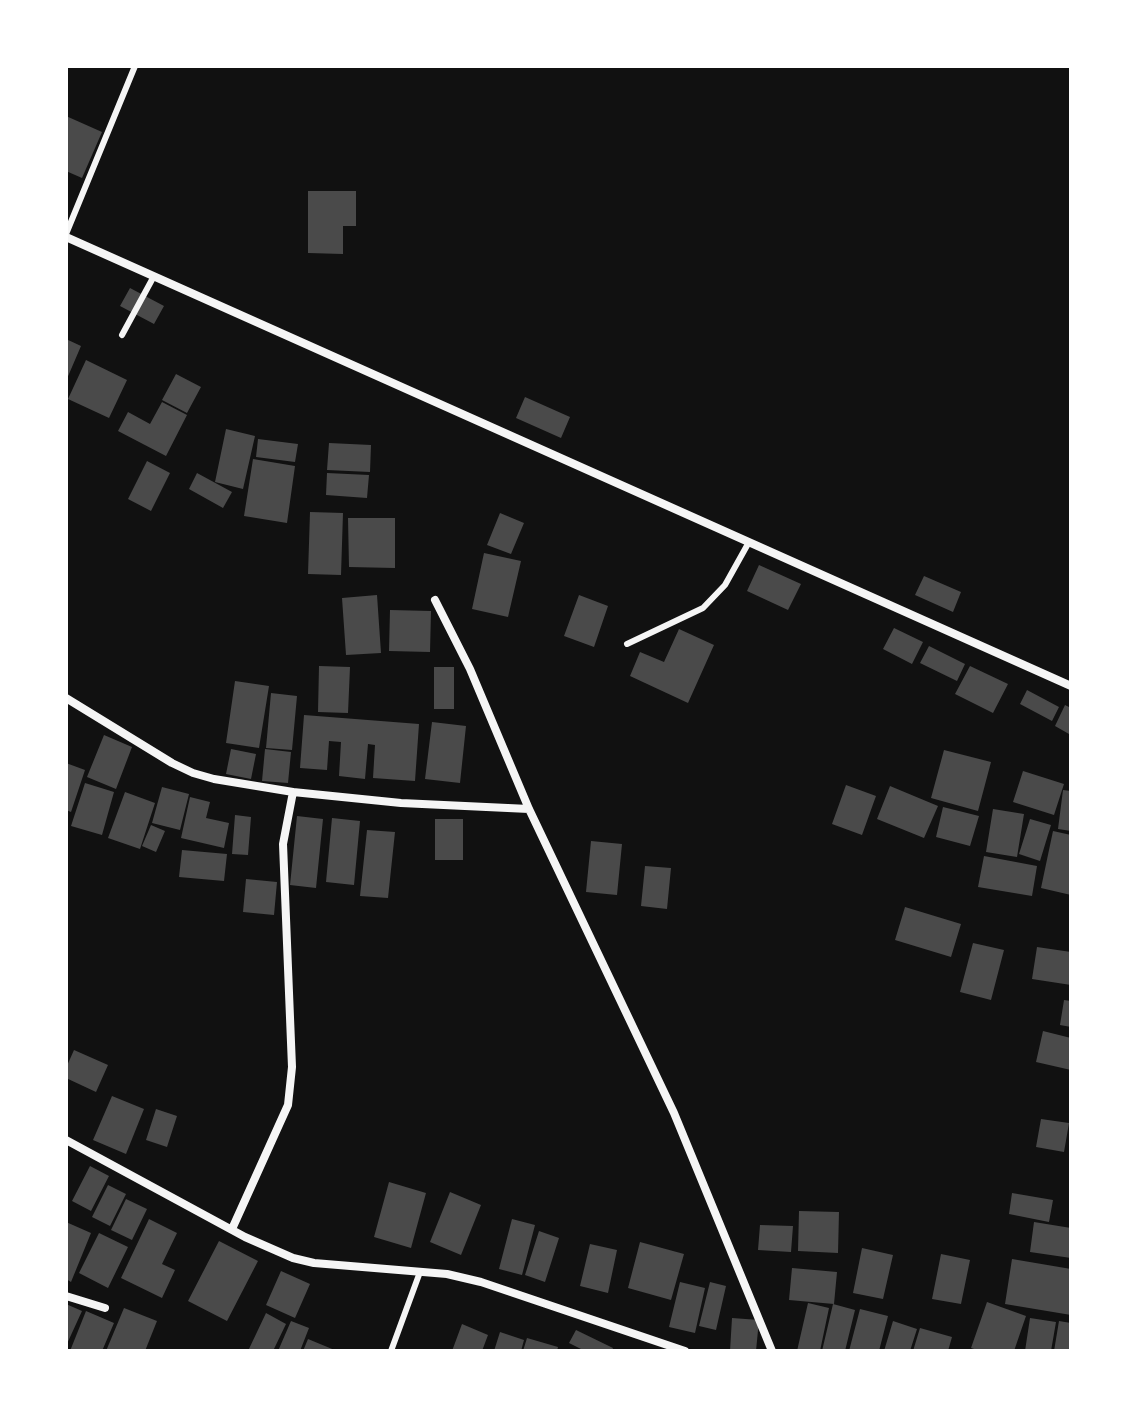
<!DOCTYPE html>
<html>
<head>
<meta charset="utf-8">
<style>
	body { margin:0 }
	#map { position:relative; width:1137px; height:1417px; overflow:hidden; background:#111; font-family:"DejaVu Sans",sans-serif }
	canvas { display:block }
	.frame { position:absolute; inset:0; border:68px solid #fff; pointer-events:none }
</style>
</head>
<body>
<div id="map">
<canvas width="1137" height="1417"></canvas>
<div class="frame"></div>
</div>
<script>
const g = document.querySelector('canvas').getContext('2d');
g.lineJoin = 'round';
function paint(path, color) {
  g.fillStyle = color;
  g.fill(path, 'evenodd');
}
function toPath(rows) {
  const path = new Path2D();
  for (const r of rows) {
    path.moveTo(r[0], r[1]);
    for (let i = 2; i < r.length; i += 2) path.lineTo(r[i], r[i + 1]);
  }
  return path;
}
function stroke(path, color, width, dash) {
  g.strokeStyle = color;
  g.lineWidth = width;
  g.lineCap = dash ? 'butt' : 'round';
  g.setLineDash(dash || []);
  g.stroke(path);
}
paint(toPath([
	[66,116,102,132,82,178,66,171],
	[308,191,356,191,356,226,343,226,343,254,308,253],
	[130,288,164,306,154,324,120,306],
	[66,339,81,346,66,381],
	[86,360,127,380,109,418,68,399],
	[176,374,201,387,187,413,162,400],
	[525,397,570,417,561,438,516,418],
	[162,402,187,415,166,456,118,431,128,412,150,424],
	[226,429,255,436,243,489,215,482],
	[258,439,298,444,295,462,256,457],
	[329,443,371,445,370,472,327,470],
	[253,459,295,466,287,523,244,516],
	[147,461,170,473,151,511,128,499],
	[197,473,232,492,223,508,189,489],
	[327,473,369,475,367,498,326,495],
	[310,512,343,513,341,575,308,574],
	[500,513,524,523,511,554,487,545],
	[348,518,395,518,395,568,349,567],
	[484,553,521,561,508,617,472,609],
	[759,565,801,584,788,610,747,591],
	[924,576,961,592,953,612,915,595],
	[377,595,381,653,346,655,342,598],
	[579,595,608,606,594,647,564,636],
	[390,610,431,611,430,652,389,651],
	[894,628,923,642,912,664,883,649],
	[679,629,714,645,688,703,630,676,640,652,664,662],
	[929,646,965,664,957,681,920,663],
	[319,666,350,667,348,713,318,712],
	[970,666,1008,684,993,713,955,694],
	[434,667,454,667,454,709,434,709],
	[235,681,269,686,259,748,226,743],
	[1027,690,1059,707,1052,721,1020,704],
	[271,693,297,696,292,750,266,748],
	[1065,705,1071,708,1069,734,1055,726],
	[304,715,419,724,415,781,373,778,375,745,368,744,365,779,339,776,341,742,329,741,327,770,300,768],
	[432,722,466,726,460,783,425,779],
	[104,735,132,747,116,789,87,777],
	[231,749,256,754,251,779,226,774],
	[265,749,291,752,288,783,262,781],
	[944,750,991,762,978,811,931,798],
	[66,763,85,770,71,812,66,810],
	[1023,771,1064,784,1054,815,1013,802],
	[85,783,114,792,102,835,71,826],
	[846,785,876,796,862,835,832,824],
	[890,786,938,806,924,838,877,819],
	[162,787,189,794,180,830,152,823],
	[1063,790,1071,791,1071,831,1058,829],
	[125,792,155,803,140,849,108,838],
	[190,797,210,802,206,818,229,823,224,848,181,838],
	[943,807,979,816,970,846,936,837],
	[993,809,1024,814,1017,857,986,852],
	[235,815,251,817,248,855,232,854],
	[297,816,323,819,316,888,290,885],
	[332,818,360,821,354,885,326,882],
	[435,819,463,819,463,860,435,860],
	[1030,819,1051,825,1040,861,1019,854],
	[151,825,165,831,156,852,142,846],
	[367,830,395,832,388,898,360,896],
	[1053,831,1071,835,1071,895,1041,888],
	[591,841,622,844,617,895,586,892],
	[182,850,227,854,224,881,179,877],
	[984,856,1037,866,1032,896,978,887],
	[645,866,671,868,667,909,641,906],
	[246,879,277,882,274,915,243,912],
	[905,907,961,924,951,957,895,940],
	[973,943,1004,950,991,1000,960,992],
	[1037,947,1071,952,1071,985,1032,979],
	[1064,1000,1071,1001,1071,1027,1060,1025],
	[1043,1031,1071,1038,1071,1070,1036,1062],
	[74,1050,108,1065,96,1092,66,1078,66,1068],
	[112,1096,144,1109,126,1154,93,1140],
	[156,1109,177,1116,167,1147,146,1140],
	[1041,1119,1069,1123,1064,1152,1036,1147],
	[90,1166,109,1176,91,1211,72,1201],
	[389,1182,426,1193,411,1248,374,1237],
	[108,1185,126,1194,110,1226,92,1217],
	[450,1192,481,1205,461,1255,430,1242],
	[1012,1193,1053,1200,1049,1222,1009,1214],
	[126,1199,147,1209,132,1240,111,1230],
	[799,1211,839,1212,838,1253,798,1251],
	[149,1219,177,1233,162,1264,175,1270,162,1298,121,1278],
	[512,1219,535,1225,522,1275,499,1269],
	[66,1222,91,1233,71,1282,66,1279],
	[1034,1222,1071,1228,1071,1258,1030,1252],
	[760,1225,793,1226,791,1252,758,1250],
	[539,1231,559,1238,545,1282,525,1275],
	[99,1233,128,1247,108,1288,79,1273],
	[219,1241,258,1261,227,1321,188,1301],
	[640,1242,684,1254,671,1300,628,1288],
	[590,1244,617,1250,608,1293,580,1286],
	[862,1248,893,1255,883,1299,853,1293],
	[941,1254,970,1260,961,1304,932,1299],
	[1012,1259,1071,1269,1071,1315,1005,1304],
	[792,1268,837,1272,834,1304,789,1300],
	[281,1271,310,1284,295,1318,266,1305],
	[680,1282,705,1288,695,1333,669,1327],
	[710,1282,726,1286,716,1330,699,1326],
	[987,1302,1026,1316,1014,1351,980,1351,971,1348],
	[808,1303,829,1308,820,1351,797,1351],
	[66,1304,82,1311,66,1346],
	[833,1304,855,1310,845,1351,822,1351],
	[124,1308,157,1321,145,1351,106,1351],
	[860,1309,888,1316,879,1351,849,1351],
	[86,1311,114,1323,102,1351,70,1351],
	[266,1313,286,1324,273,1351,248,1351],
	[732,1318,759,1320,756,1351,730,1351],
	[1030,1318,1056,1322,1051,1351,1025,1351],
	[291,1321,309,1328,300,1351,278,1351],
	[893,1321,917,1329,910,1351,884,1351],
	[1059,1321,1071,1323,1071,1351,1054,1351],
	[462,1324,488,1335,482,1351,452,1351],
	[920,1328,952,1337,948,1351,913,1351],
	[576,1330,613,1348,612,1351,585,1351,569,1343],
	[500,1332,524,1340,521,1351,494,1351],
	[527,1338,558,1347,557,1351,523,1351],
	[308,1339,337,1351,303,1351]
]), '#4a4a4a');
stroke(toPath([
	[66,234,135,66],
	[122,335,154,276],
	[627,644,703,608,725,585,749,542],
	[391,1351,420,1272]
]), '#f5f5f5', 6);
stroke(toPath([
	[66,237,1071,686],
	[435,600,470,669,529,809,674,1113,772,1351],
	[66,698,172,763,193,773,214,779,293,792,401,803,529,809],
	[66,1140,245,1237,293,1258,314,1263,447,1274,481,1282,685,1351],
	[232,1229,288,1105,292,1067,283,844,293,792],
	[66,1296,105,1308]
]), '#f5f5f5', 8);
</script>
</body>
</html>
